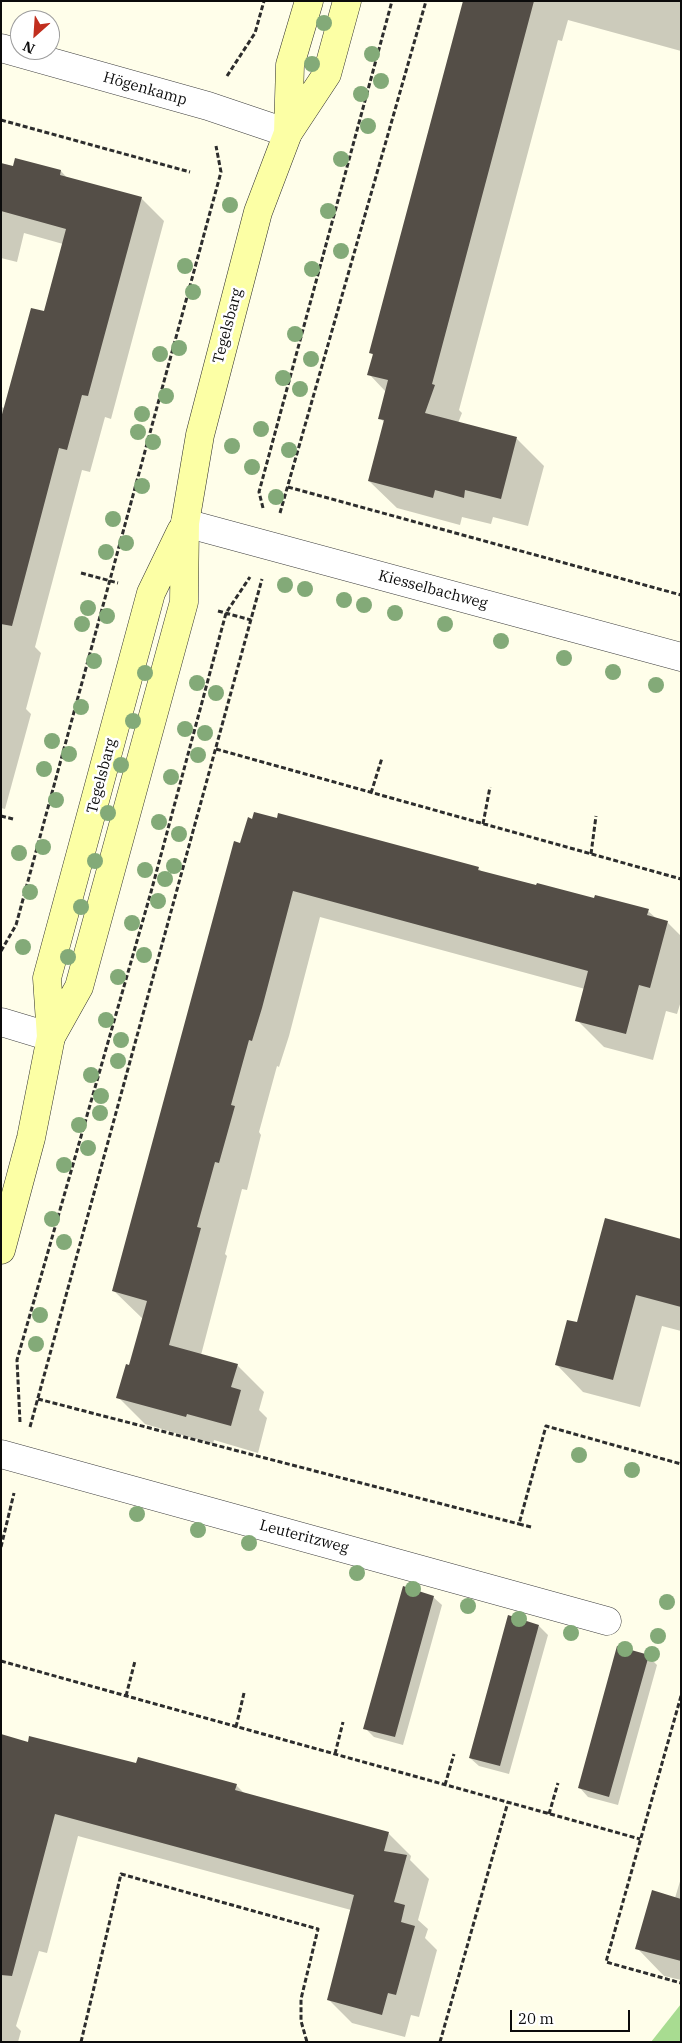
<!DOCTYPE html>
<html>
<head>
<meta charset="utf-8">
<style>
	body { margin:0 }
	#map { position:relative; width:682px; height:2043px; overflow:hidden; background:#fffeea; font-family:"IBM Plex Serif",serif }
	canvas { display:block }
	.frame { position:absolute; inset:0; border:2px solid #0b0b0b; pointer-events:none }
	.north { position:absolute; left:10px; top:10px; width:50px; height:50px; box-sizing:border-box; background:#fff; border:1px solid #9d9d9d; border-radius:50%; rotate:206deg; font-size:14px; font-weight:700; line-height:20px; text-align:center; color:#0b0b0b }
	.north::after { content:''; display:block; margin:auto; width:18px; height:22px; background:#c12e1e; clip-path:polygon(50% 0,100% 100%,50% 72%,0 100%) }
	.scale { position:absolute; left:510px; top:2010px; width:120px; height:22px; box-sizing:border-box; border:2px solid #0b0b0b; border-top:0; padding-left:6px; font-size:15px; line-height:18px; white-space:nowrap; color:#0b0b0b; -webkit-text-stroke:4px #fff; paint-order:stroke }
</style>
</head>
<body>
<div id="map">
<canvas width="682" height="2043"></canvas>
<div class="frame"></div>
<div class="north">N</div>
<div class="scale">20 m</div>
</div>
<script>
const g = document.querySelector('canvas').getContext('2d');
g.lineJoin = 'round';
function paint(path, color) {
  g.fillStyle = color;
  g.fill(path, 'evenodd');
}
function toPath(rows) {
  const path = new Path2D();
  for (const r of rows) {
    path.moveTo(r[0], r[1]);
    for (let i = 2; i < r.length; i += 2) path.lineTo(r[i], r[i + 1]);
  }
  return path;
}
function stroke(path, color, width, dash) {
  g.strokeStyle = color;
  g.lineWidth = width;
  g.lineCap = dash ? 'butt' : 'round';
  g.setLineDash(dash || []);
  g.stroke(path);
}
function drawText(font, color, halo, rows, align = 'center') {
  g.font = font + ' "IBM Plex Serif",serif';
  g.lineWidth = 5;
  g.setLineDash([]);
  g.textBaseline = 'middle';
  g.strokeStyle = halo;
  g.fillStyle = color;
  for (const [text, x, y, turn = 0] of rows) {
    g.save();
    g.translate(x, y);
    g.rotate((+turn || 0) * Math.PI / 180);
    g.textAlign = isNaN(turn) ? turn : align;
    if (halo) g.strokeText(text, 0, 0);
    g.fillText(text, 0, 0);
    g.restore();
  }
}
paint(toPath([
	[681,2004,681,2042,651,2042]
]), '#a8dc91');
paint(toPath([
	[470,1,681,1,681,51,568,20,562,41,558,40,459,410,462,413,458,423,517,439,544,466,528,526,493,517,491,524,462,517,460,525,397,508,369,481,385,423,380,418,386,392,369,374,374,356,370,352],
	[16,159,61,171,68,179,141,198,164,221,111,419,105,417,90,472,82,470,35,647,41,653,26,709,31,714,5,809,1,808,1,407,5,408,44,313,63,244,24,233,17,262,1,258,1,164,14,168],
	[235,843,478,868,483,873,648,911,657,919,667,922,681,936,681,1001,677,1014,666,1011,653,1060,604,1047,577,1020,585,989,320,917,289,1036,279,1067,277,1066,259,1132,261,1135,247,1190,242,1189,225,1254,227,1256,201,1355,237,1365,264,1392,259,1410,267,1418,258,1453,214,1440,213,1444,145,1424,118,1397,130,1367,143,1319,114,1291],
	[681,1240,681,1331,662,1326,640,1407,583,1392,556,1364,578,1324],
	[433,1597,442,1605,403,1745,374,1737,365,1728],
	[539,1626,548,1635,509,1774,479,1766,470,1758],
	[648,1656,657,1665,618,1805,588,1797,580,1788],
	[1,1735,29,1743,236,1785,246,1795,388,1833,411,1856,410,1860,429,1879,418,1920,428,1929,425,1938,437,1950,419,2017,411,2015,405,2037,352,2023,329,2000,351,1910,78,1836,47,1953,39,1951,16,2026,21,2031,18,2042,1,2042],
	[681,1878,681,1980,664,1976,637,1948,675,1898]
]), '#0003');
paint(toPath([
	[463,1,534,1,432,384,435,385,425,413,517,437,501,499,465,490,464,498,435,490,433,498,368,481,384,420,378,419,388,380,367,375,373,354,369,353],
	[15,158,61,170,60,175,142,197,88,396,82,395,67,450,59,448,12,626,1,624,1,418,31,308,44,311,66,229,1,211,1,163,13,166],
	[254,812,277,818,278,813,479,867,478,870,536,885,537,883,594,898,595,895,649,909,647,915,668,921,650,988,639,985,626,1034,575,1021,588,971,293,891,262,1008,252,1041,249,1040,231,1105,235,1106,219,1163,215,1162,197,1227,201,1228,169,1345,238,1364,231,1387,241,1390,231,1426,187,1414,186,1417,116,1398,126,1364,129,1365,147,1301,112,1291,234,841,240,843,248,817,252,819],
	[605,1218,681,1239,681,1307,636,1295,613,1380,555,1365,567,1320,577,1322],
	[403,1586,434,1596,395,1737,363,1729],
	[508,1615,539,1625,500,1766,469,1758],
	[617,1646,649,1655,609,1797,578,1788],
	[1,1734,28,1742,29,1736,136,1763,138,1757,237,1784,235,1790,389,1832,384,1851,407,1855,394,1902,405,1905,401,1922,415,1926,396,1995,388,1993,382,2015,327,2000,354,1895,55,1814,12,1976,1,1975],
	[652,1890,681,1899,681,1961,635,1949]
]), '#544e47');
const street = toPath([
	[1,48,208,106,288,133],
	[185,523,681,657],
	[1,1022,51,1037],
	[1,1454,607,1621]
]);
const secondary = toPath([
	[288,133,290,65,309,1],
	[51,1037,79,987,184,602,185,523,200,435,258,212,288,133,327,74,347,1],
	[1,1250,31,1138,51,1037,47,978,151,593,181,531]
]);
stroke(street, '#3e3e3e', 29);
stroke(secondary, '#2d2d2d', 29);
stroke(toPath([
	[227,76,255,33,264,1],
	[1,120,190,172],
	[288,487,681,595],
	[263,508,259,492,392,1],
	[280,513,426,1],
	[81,573,118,583],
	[218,611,251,620],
	[216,749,681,879],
	[371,793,382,758],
	[1,816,13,819],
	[483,824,490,787],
	[591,854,596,816],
	[1,951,16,925,221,172,216,146],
	[38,1399,519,1524],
	[20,1422,17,1360,151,892,226,613,250,577],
	[30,1427,262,579],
	[531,1527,519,1524,546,1426,681,1464],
	[1,1547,14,1493],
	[1,1661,640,1839],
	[126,1696,135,1661],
	[681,1696,606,1962,681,1983],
	[236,1727,244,1693],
	[335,1754,343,1722],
	[445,1785,454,1754],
	[549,1814,558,1783],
	[81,2042,121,1874,318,1929,301,1999,301,2021,307,2042],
	[440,2042,508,1802]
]), '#2d2d2d', 3, [5, 2.5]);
stroke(street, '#fff', 28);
stroke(secondary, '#fcffa5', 28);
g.fillStyle = '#83aa78';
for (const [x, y] of [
	[324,23],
	[372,54],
	[312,64],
	[381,81],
	[361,94],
	[368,126],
	[341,159],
	[230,205],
	[328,211],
	[341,251],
	[185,266],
	[312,269],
	[193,292],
	[295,334],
	[179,348],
	[160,354],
	[311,359],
	[283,378],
	[300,389],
	[166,396],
	[142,414],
	[261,429],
	[138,432],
	[153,442],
	[232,446],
	[289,450],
	[252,467],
	[142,486],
	[276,497],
	[113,519],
	[126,543],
	[106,552],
	[285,585],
	[305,589],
	[344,600],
	[364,605],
	[88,608],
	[395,613],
	[107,616],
	[82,624],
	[445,624],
	[501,641],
	[564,658],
	[94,661],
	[613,672],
	[145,673],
	[197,683],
	[656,685],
	[216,693],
	[81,707],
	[133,721],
	[185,729],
	[205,733],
	[52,741],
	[69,754],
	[198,755],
	[121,765],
	[44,769],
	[171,777],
	[56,800],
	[108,813],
	[159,822],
	[179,834],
	[43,847],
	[19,853],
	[95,861],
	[174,866],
	[145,870],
	[165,879],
	[30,892],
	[158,901],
	[81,907],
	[132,923],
	[23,947],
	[144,955],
	[68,957],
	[118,977],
	[106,1020],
	[121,1040],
	[118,1061],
	[91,1075],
	[101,1096],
	[100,1113],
	[79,1125],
	[88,1148],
	[64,1165],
	[52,1219],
	[64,1242],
	[40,1315],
	[36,1344],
	[579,1455],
	[632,1470],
	[137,1514],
	[198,1530],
	[249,1543],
	[357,1573],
	[413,1589],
	[667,1602],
	[468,1606],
	[519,1619],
	[571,1633],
	[658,1636],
	[625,1649],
	[652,1654]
]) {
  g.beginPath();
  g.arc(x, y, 8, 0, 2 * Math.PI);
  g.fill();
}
drawText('15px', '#0b0b0b', '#fff', [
	["Högenkamp",145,89,16],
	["Tegelsbarg",228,326,-75],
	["Kiesselbachweg",433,590,15],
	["Tegelsbarg",102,776,-75],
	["Leuteritzweg",304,1537,15]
]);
</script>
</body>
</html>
